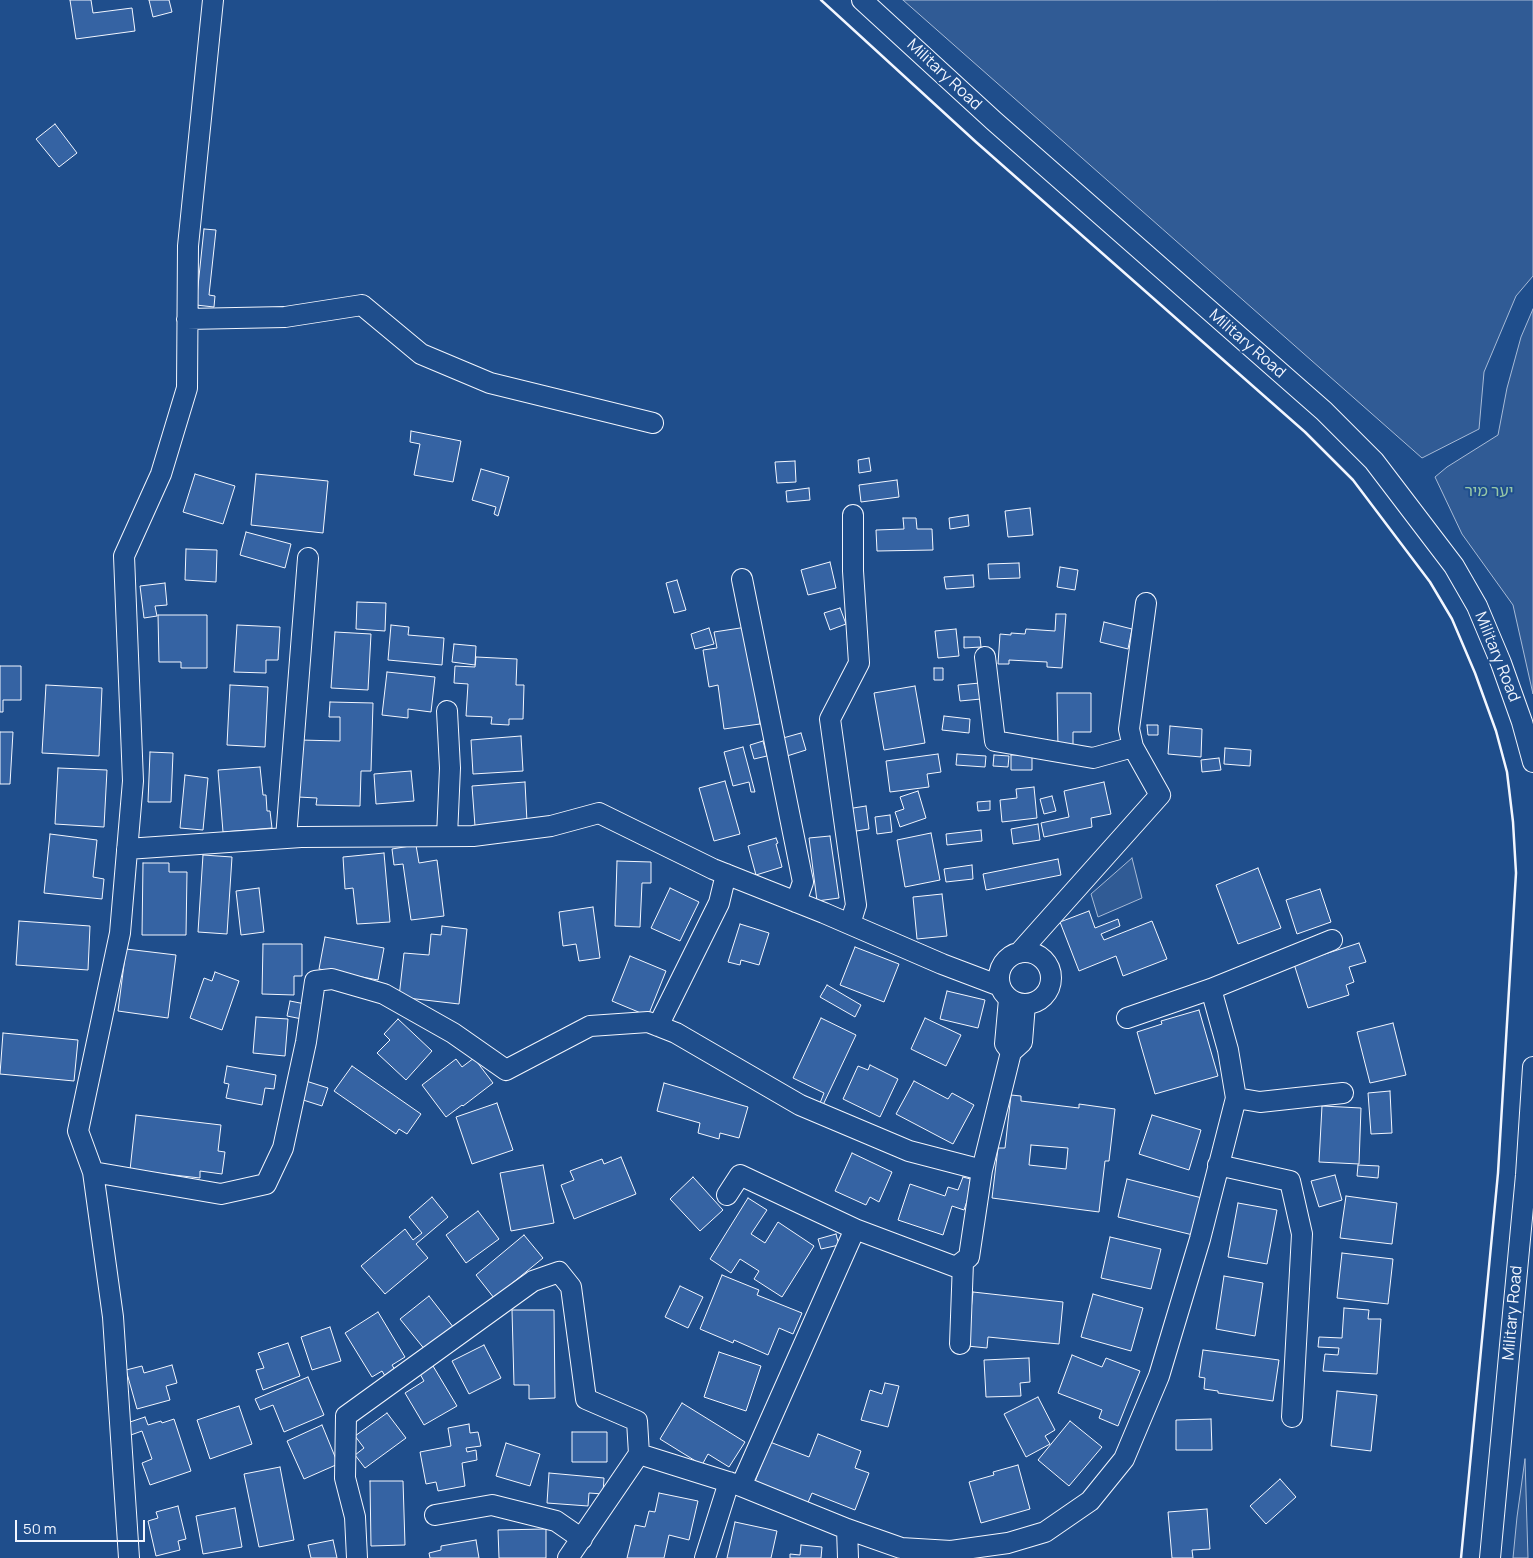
<!DOCTYPE html>
<html>
<head>
<meta charset="utf-8">
<style>
	body { margin:0 }
	#map { position:relative; width:1533px; height:1558px; overflow:hidden; background:#1f4e8c; font-family:Manrope,sans-serif }
	canvas { display:block }
	.scale { position:absolute; left:15px; top:1520px; width:130px; height:22px; box-sizing:border-box; border:2px solid #f2f6ff; border-top:0; padding-left:6px; font-size:15px; line-height:18px; white-space:nowrap; color:#f2f6ff; -webkit-text-stroke:4px #1f4e8c; paint-order:stroke }
</style>
</head>
<body>
<div id="map">
<canvas width="1533" height="1558"></canvas>
<div class="scale">50 m</div>
</div>
<script>
const g = document.querySelector('canvas').getContext('2d');
g.lineJoin = 'round';
function paint(path, color) {
  g.fillStyle = color;
  g.fill(path, 'evenodd');
}
function toPath(rows) {
  const path = new Path2D();
  for (const r of rows) {
    if (r.length === 3) {
      path.moveTo(r[0] + r[2], r[1]);
      path.arc(r[0], r[1], r[2], 0, 2 * Math.PI);
      continue;
    }
    path.moveTo(r[0], r[1]);
    for (let i = 2; i < r.length; i += 2) path.lineTo(r[i], r[i + 1]);
  }
  return path;
}
function stroke(path, color, width, dash) {
  g.strokeStyle = color;
  g.lineWidth = width;
  g.lineCap = dash ? 'butt' : 'round';
  g.setLineDash(dash || []);
  g.stroke(path);
}
function drawText(font, color, halo, rows, align = 'center') {
  g.font = font + ' Manrope,"Noto Sans Hebrew",sans-serif';
  g.lineWidth = 4;
  g.setLineDash([]);
  g.textBaseline = 'middle';
  g.strokeStyle = halo;
  g.fillStyle = color;
  for (const [text, x, y, turn = 0] of rows) {
    g.save();
    g.translate(x, y);
    g.rotate((+turn || 0) * Math.PI / 180);
    g.textAlign = isNaN(turn) ? turn : align;
    if (halo) g.strokeText(text, 0, 0);
    g.fillText(text, 0, 0);
    g.restore();
  }
}
const built = toPath([
	[903,0,1533,0,1533,276,1516,296,1484,372,1479,429,1422,458,903,0],
	[1533,309,1533,694,1513,605,1462,534,1435,477,1447,467,1498,435,1507,388,1521,337,1533,309],
	[1132,858,1142,898,1098,917,1091,894,1132,858],
	[1525,1459,1528,1558,1513,1558,1517,1517,1525,1459]
]);
paint(built, '#305b95');
stroke(built, '#a8bbd7', 1);
const building = toPath([
	[70,0,91,0,93,13,132,8,135,31,76,39,70,0],
	[149,0,169,0,172,12,153,17,149,0],
	[55,124,77,153,59,167,36,139,55,124],
	[204,229,216,230,209,295,215,296,214,307,196,305,204,229],
	[411,431,461,441,453,482,414,475,420,444,410,442,411,431],
	[869,458,871,471,859,473,858,460,869,458],
	[795,461,796,482,777,483,775,462,795,461],
	[481,469,509,477,498,516,494,514,496,507,472,500,481,469],
	[195,474,235,486,223,524,183,512,195,474],
	[256,474,328,481,323,533,251,525,256,474],
	[897,480,899,497,861,502,859,485,897,480],
	[809,488,810,500,787,502,786,491,809,488],
	[1030,508,1033,535,1008,537,1005,511,1030,508],
	[968,515,969,526,950,529,949,518,968,515],
	[903,518,916,518,917,529,932,529,933,550,877,551,876,530,904,529,903,518],
	[246,532,291,544,285,568,240,555,246,532],
	[186,549,217,550,216,582,185,580,186,549],
	[830,562,836,588,808,595,801,570,830,562],
	[1019,563,1020,578,989,579,988,564,1019,563],
	[1060,567,1078,570,1075,590,1057,587,1060,567],
	[973,575,974,587,946,589,944,577,973,575],
	[677,580,686,610,674,613,666,583,677,580],
	[165,583,167,605,155,606,157,616,144,618,140,586,165,583],
	[357,602,386,603,385,631,356,629,357,602],
	[840,608,846,624,830,630,824,613,840,608],
	[1056,614,1066,614,1062,668,1047,667,1047,662,1009,660,1009,664,998,664,1000,634,1011,635,1011,633,1025,634,1026,629,1055,631,1056,614],
	[158,615,207,615,207,668,181,668,181,662,159,662,158,615],
	[1104,622,1132,629,1128,649,1100,642,1104,622],
	[237,625,280,627,278,660,266,660,266,673,234,672,237,625],
	[391,625,409,627,408,635,444,638,442,665,388,660,391,625],
	[747,627,760,724,724,729,718,685,709,687,703,650,717,648,714,632,747,627],
	[709,628,714,644,695,649,691,634,709,628],
	[956,629,959,656,938,658,935,631,956,629],
	[335,632,371,634,368,690,331,688,335,632],
	[964,637,980,637,981,647,964,648,964,637],
	[454,644,476,646,475,665,452,662,454,644],
	[476,657,517,659,516,685,524,685,523,719,509,719,509,725,491,724,492,717,466,716,468,684,454,683,455,666,475,667,476,657],
	[0,666,21,666,21,700,3,700,3,712,0,712,0,666],
	[934,668,943,668,943,680,934,680,934,668],
	[387,672,435,677,431,712,408,709,408,718,382,715,387,672],
	[980,683,981,699,960,701,958,685,980,683],
	[46,685,102,688,99,756,42,753,46,685],
	[230,685,268,687,265,747,227,745,230,685],
	[915,686,925,743,884,750,874,693,915,686],
	[1057,693,1091,693,1091,732,1073,732,1073,747,1058,747,1057,693],
	[330,702,373,703,371,771,361,771,360,806,316,805,317,798,298,797,300,740,340,741,340,717,329,717,330,702],
	[944,716,970,719,969,733,942,730,944,716],
	[1147,725,1158,725,1158,735,1148,735,1147,725],
	[1170,726,1202,729,1201,757,1168,754,1170,726],
	[0,732,13,732,10,784,0,784,0,732],
	[801,733,806,750,787,756,783,738,801,733],
	[521,736,523,771,473,774,471,740,521,736],
	[763,741,767,756,754,759,750,745,763,741],
	[743,747,755,792,751,792,749,782,733,786,724,752,743,747],
	[1225,748,1251,750,1250,766,1224,764,1225,748],
	[150,752,173,753,171,802,148,802,150,752],
	[938,754,941,772,927,774,929,787,890,792,886,761,938,754],
	[957,754,986,756,985,767,956,765,957,754],
	[994,755,1009,756,1008,767,993,766,994,755],
	[1011,755,1032,755,1032,770,1011,770,1011,755],
	[1219,758,1221,770,1202,772,1201,760,1219,758],
	[260,767,263,795,266,795,267,811,270,811,272,828,223,832,218,770,260,767],
	[58,768,107,770,104,827,55,824,58,768],
	[411,771,414,801,376,804,374,774,411,771],
	[185,775,208,778,203,830,180,828,185,775],
	[725,781,740,834,714,841,699,788,725,781],
	[525,782,527,822,475,826,472,786,525,782],
	[1104,782,1111,814,1091,818,1092,827,1044,837,1041,823,1069,817,1064,791,1104,782],
	[1034,787,1037,818,1002,822,1000,800,1017,798,1016,789,1034,787],
	[918,791,926,818,900,827,895,812,904,809,900,797,918,791],
	[1052,796,1056,811,1044,814,1040,799,1052,796],
	[990,801,990,810,978,811,977,802,990,801],
	[866,806,869,829,850,832,847,809,866,806],
	[890,815,892,832,877,834,875,817,890,815],
	[1038,824,1040,840,1013,844,1011,829,1038,824],
	[981,830,982,841,947,845,946,834,981,830],
	[931,833,940,880,905,887,897,840,931,833],
	[50,834,97,840,93,877,104,879,102,899,44,893,50,834],
	[830,836,839,898,817,901,809,838,830,836],
	[776,838,778,843,776,844,782,867,756,875,748,846,776,838],
	[416,845,419,863,437,860,444,916,411,920,403,864,394,865,392,849,416,845],
	[384,853,390,922,357,924,353,888,345,889,343,857,384,853],
	[203,855,232,857,227,934,198,932,203,855],
	[1058,859,1061,875,986,890,983,874,1058,859],
	[617,861,651,862,651,883,642,883,640,927,615,926,617,861],
	[143,863,169,863,169,872,187,872,186,935,142,935,143,863],
	[972,865,973,879,946,882,944,869,972,865],
	[1258,868,1281,928,1238,944,1216,885,1258,868],
	[259,888,264,932,241,935,236,891,259,888],
	[670,888,699,902,680,941,651,928,670,888],
	[1320,889,1331,922,1297,934,1286,900,1320,889],
	[942,894,947,936,917,939,913,897,942,894],
	[593,907,600,958,579,961,576,944,563,946,559,912,593,907],
	[1089,911,1095,928,1118,919,1120,926,1101,934,1104,940,1152,921,1167,959,1123,976,1116,956,1079,971,1060,922,1089,911],
	[19,921,90,926,88,970,16,965,19,921],
	[740,924,769,933,759,965,741,960,740,965,728,962,740,924],
	[442,926,467,929,459,1004,399,997,404,953,429,955,431,934,441,935,442,926],
	[325,937,384,948,378,980,319,969,325,937],
	[1359,943,1366,962,1349,967,1354,982,1346,985,1349,995,1308,1008,1294,964,1359,943],
	[263,944,302,944,302,976,294,976,294,995,262,994,263,944],
	[855,947,899,964,884,1002,840,985,855,947],
	[126,949,176,955,168,1018,118,1011,126,949],
	[630,956,666,971,648,1016,612,1001,630,956],
	[215,972,239,981,222,1030,190,1018,204,978,212,981,215,972],
	[827,985,861,1005,855,1017,820,997,827,985],
	[947,991,985,1000,978,1028,940,1019,947,991],
	[290,1001,305,1004,302,1019,287,1016,290,1001],
	[1199,1010,1218,1076,1155,1094,1137,1032,1162,1024,1161,1021,1199,1010],
	[256,1017,288,1019,285,1056,253,1053,256,1017],
	[821,1018,856,1035,823,1105,820,1103,824,1093,793,1078,821,1018],
	[925,1018,961,1035,946,1066,911,1049,925,1018],
	[398,1019,432,1051,406,1080,377,1053,390,1040,384,1034,398,1019],
	[1393,1023,1406,1075,1370,1083,1357,1032,1393,1023],
	[3,1033,78,1040,74,1081,0,1074,3,1033],
	[474,1058,493,1083,463,1106,462,1105,446,1117,422,1085,456,1059,462,1067,474,1058],
	[870,1065,898,1079,880,1117,843,1099,858,1066,868,1070,870,1065],
	[227,1066,276,1075,274,1089,265,1088,262,1105,226,1098,229,1084,224,1083,227,1066],
	[352,1066,421,1114,407,1134,399,1129,396,1134,334,1091,352,1066],
	[306,1081,328,1088,322,1106,300,1099,306,1081],
	[914,1081,948,1099,952,1093,974,1105,953,1144,896,1114,914,1081],
	[664,1083,748,1107,739,1138,720,1133,719,1139,698,1133,700,1123,657,1111,664,1083],
	[1390,1091,1392,1133,1371,1134,1368,1093,1390,1091],
	[1011,1095,1021,1096,1021,1101,1079,1108,1079,1104,1115,1109,1109,1161,1105,1161,1099,1212,992,1198,998,1148,1005,1148,1011,1095],
	[1031,1145,1068,1148,1066,1169,1029,1165,1031,1145],
	[497,1103,513,1150,472,1164,456,1117,497,1103],
	[1322,1106,1361,1108,1359,1164,1319,1162,1322,1106],
	[136,1115,221,1125,218,1151,225,1152,222,1174,200,1171,200,1178,130,1170,136,1115],
	[1152,1115,1201,1130,1189,1170,1139,1154,1152,1115],
	[852,1153,892,1172,879,1202,870,1197,866,1205,835,1191,852,1153],
	[621,1157,636,1194,574,1219,561,1185,574,1180,570,1171,602,1159,604,1164,621,1157],
	[543,1165,554,1223,511,1231,500,1173,543,1165],
	[1358,1165,1379,1166,1378,1178,1357,1176,1358,1165],
	[1335,1175,1342,1200,1319,1207,1311,1181,1335,1175],
	[693,1177,723,1210,700,1231,670,1199,693,1177],
	[963,1177,974,1180,964,1210,952,1206,943,1235,898,1220,910,1184,945,1196,948,1187,958,1190,963,1177],
	[1127,1179,1202,1198,1193,1235,1118,1217,1127,1179],
	[1346,1196,1397,1203,1392,1244,1340,1238,1346,1196],
	[432,1197,448,1217,416,1244,428,1258,385,1294,361,1266,405,1229,413,1240,422,1233,409,1217,432,1197],
	[748,1198,767,1210,751,1234,765,1243,778,1222,814,1246,782,1297,754,1279,759,1271,740,1259,731,1273,710,1259,748,1198],
	[1238,1203,1277,1210,1267,1264,1228,1257,1238,1203],
	[478,1211,499,1239,466,1263,446,1235,478,1211],
	[836,1234,839,1245,821,1249,818,1239,836,1234],
	[524,1235,543,1258,494,1298,476,1275,524,1235],
	[1110,1237,1161,1249,1151,1289,1101,1278,1110,1237],
	[1342,1253,1393,1259,1388,1304,1337,1298,1342,1253],
	[722,1275,759,1290,757,1295,802,1313,793,1334,779,1328,768,1355,734,1340,733,1343,700,1329,722,1275],
	[1224,1276,1263,1283,1255,1336,1216,1329,1224,1276],
	[680,1286,703,1297,688,1328,665,1317,680,1286],
	[973,1292,1063,1302,1059,1344,988,1337,987,1348,967,1346,973,1292],
	[1093,1294,1143,1308,1131,1351,1081,1337,1093,1294],
	[429,1296,454,1328,426,1351,400,1319,429,1296],
	[1344,1308,1369,1310,1368,1319,1381,1319,1377,1374,1323,1371,1325,1354,1338,1355,1339,1348,1318,1347,1319,1337,1342,1338,1344,1308],
	[512,1310,554,1310,555,1398,529,1399,529,1385,514,1385,512,1310],
	[378,1312,405,1357,392,1365,398,1375,388,1381,382,1371,372,1377,345,1333,378,1312],
	[330,1327,341,1361,312,1370,301,1337,330,1327],
	[288,1343,300,1376,263,1390,256,1370,264,1368,258,1353,288,1343],
	[484,1345,501,1378,469,1394,452,1361,484,1345],
	[1203,1350,1279,1360,1273,1401,1218,1393,1218,1391,1204,1389,1205,1378,1199,1377,1203,1350],
	[719,1352,761,1366,746,1411,704,1397,719,1352],
	[1072,1355,1102,1367,1106,1358,1140,1371,1118,1426,1099,1418,1102,1410,1058,1393,1072,1355],
	[1029,1358,1030,1382,1020,1383,1021,1396,986,1397,984,1360,1029,1358],
	[172,1365,177,1383,166,1386,170,1400,137,1409,126,1370,142,1366,144,1373,172,1365],
	[433,1366,457,1406,424,1425,405,1393,424,1381,420,1374,433,1366],
	[308,1377,324,1415,284,1432,273,1405,260,1410,255,1399,308,1377],
	[885,1383,899,1386,888,1427,861,1420,870,1390,882,1394,885,1383],
	[1337,1391,1377,1395,1371,1451,1331,1446,1337,1391],
	[1038,1397,1055,1430,1045,1436,1050,1444,1026,1457,1004,1414,1038,1397],
	[682,1403,745,1442,729,1467,708,1454,702,1465,660,1439,682,1403],
	[239,1406,252,1444,210,1459,197,1420,239,1406],
	[387,1413,406,1438,365,1468,355,1455,364,1448,355,1436,387,1413],
	[145,1417,148,1425,161,1421,162,1423,174,1419,191,1471,150,1485,142,1463,152,1459,142,1431,128,1436,124,1424,145,1417],
	[1211,1419,1212,1450,1176,1450,1176,1420,1211,1419],
	[1070,1421,1102,1447,1069,1486,1038,1460,1070,1421],
	[469,1424,470,1433,478,1432,481,1446,466,1448,467,1452,476,1450,477,1460,462,1463,465,1486,438,1491,436,1482,426,1484,420,1452,451,1446,448,1428,469,1424],
	[322,1425,338,1464,304,1479,287,1441,322,1425],
	[572,1432,607,1432,607,1462,572,1462,572,1432],
	[818,1434,861,1451,855,1468,869,1473,855,1510,812,1493,806,1507,753,1487,770,1442,809,1457,818,1434],
	[506,1443,540,1454,530,1486,496,1476,506,1443],
	[1018,1465,1030,1509,981,1523,969,1482,994,1475,993,1472,1018,1465],
	[280,1467,294,1540,259,1547,244,1474,280,1467],
	[549,1473,604,1478,603,1494,589,1493,588,1506,547,1503,549,1473],
	[1280,1479,1296,1497,1266,1524,1250,1506,1280,1479],
	[370,1481,403,1481,405,1545,371,1546,370,1481],
	[659,1493,698,1501,689,1540,669,1535,664,1558,627,1558,635,1525,645,1527,649,1511,655,1512,659,1493],
	[178,1506,186,1539,178,1541,180,1550,156,1556,148,1521,158,1518,156,1512,178,1506],
	[235,1508,242,1547,203,1554,196,1516,235,1508],
	[1207,1509,1210,1549,1192,1550,1193,1558,1172,1558,1168,1512,1207,1509],
	[735,1522,777,1531,771,1558,727,1558,735,1522],
	[546,1529,546,1558,499,1558,498,1530,546,1529],
	[333,1540,337,1558,311,1558,308,1545,333,1540],
	[476,1540,479,1558,430,1558,429,1553,441,1550,441,1546,476,1540],
	[801,1545,822,1547,821,1558,790,1558,790,1554,800,1555,801,1545]
]);
paint(building, '#3563a3');
stroke(building, '#f2f6ff', 1);
const minor = toPath([
	[862,0,994,121,1324,411,1374,461,1454,566,1477,606,1501,663,1522,722,1533,762],
	[187,319,285,317,362,305,421,354,490,383,653,423],
	[742,579,803,882,796,902],
	[985,657,995,741,1093,758,1133,747],
	[447,836,450,768,447,711],
	[286,838,308,558],
	[127,849,301,837,473,836,551,826,599,813,713,869,824,913,942,964,1000,986],
	[850,924,856,905,830,719,859,663,853,571,853,515],
	[1025,978,26],
	[1019,953,1160,795,1133,747,1129,729,1146,603],
	[1009,999,1005,1044,1011,1052],
	[1127,1018,1211,989,1332,940],
	[658,1026,719,903,726,874],
	[1236,1098,1260,1102,1343,1093],
	[1218,1165,1290,1181,1302,1234,1292,1417],
	[93,1172,221,1194,266,1184,283,1148,306,1042,315,981,332,979,384,994,453,1033,506,1070,590,1026,648,1022,676,1033,800,1105,909,1151,982,1170],
	[727,1195,740,1175,855,1229],
	[960,1344,963,1262],
	[741,1486,855,1229,956,1267,969,1257,982,1170,1011,1052,1022,1042,1025,1004],
	[435,1515,492,1505,556,1521,582,1539],
	[847,1529,848,1558],
	[129,1558,113,1317,93,1172,78,1131,120,933,133,781,124,556,161,474,187,388,188,246,213,0],
	[357,1558,355,1517,345,1478,346,1416,533,1281,559,1272,571,1287,586,1399,637,1421,639,1454],
	[568,1558,639,1454,741,1486,847,1529,901,1548,951,1551,1008,1543,1045,1532,1090,1501,1124,1459,1159,1376,1200,1239,1236,1098,1228,1050,1211,989],
	[705,1558,729,1482],
	[1490,1558,1526,1175,1533,1067]
]);
stroke(minor, '#f2f6ff', 22);
stroke(minor, '#1f4e8c', 20);
stroke(toPath([
	[821,0,976,142,1305,432,1353,480,1430,582,1452,619,1475,673,1496,731,1507,772,1513,822,1516,873,1498,1173,1461,1558]
]), '#f2f6ff', 2.5);
drawText('16px', '#f2f6ff', '#1f4e8c', [
	["Military Road",944,75,43],
	["Military Road",1247,344,41],
	["Military Road",1497,657,68],
	["Military Road",1513,1313,-85]
]);
drawText('16px', '#97c8a6', '#1f4e8c', [
	["יער מיר",1489,492]
]);
</script>
</body>
</html>
